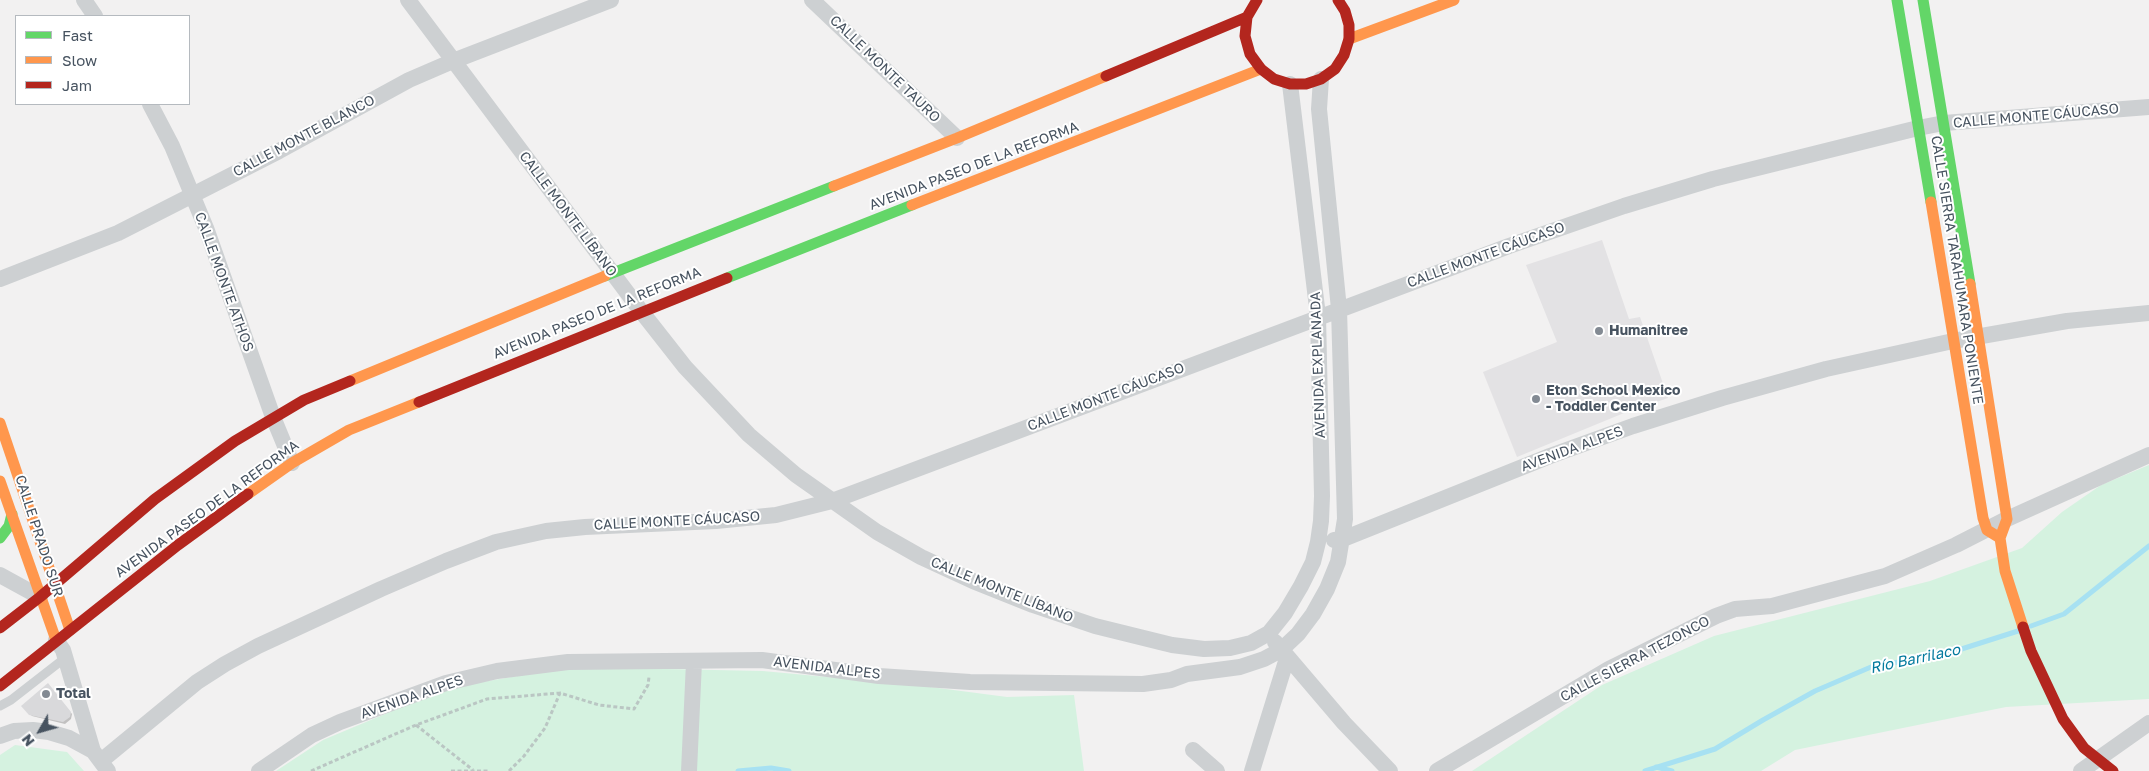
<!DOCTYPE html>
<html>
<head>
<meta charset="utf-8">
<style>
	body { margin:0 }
	#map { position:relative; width:2149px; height:771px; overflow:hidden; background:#f2f1f1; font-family:"Golos Text",sans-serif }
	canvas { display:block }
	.legend { position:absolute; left:15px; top:15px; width:175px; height:90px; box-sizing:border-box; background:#fff; border:1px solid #b5babf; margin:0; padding:6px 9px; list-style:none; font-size:15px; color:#475360 }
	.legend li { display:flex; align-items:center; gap:10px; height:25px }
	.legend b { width:25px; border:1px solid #b5babf }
	.north { position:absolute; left:15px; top:706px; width:50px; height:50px; -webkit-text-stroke:4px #fff; paint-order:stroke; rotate:232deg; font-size:14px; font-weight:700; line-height:20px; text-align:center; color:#475360 }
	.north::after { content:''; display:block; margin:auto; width:18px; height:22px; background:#475360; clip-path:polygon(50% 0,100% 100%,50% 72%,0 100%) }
</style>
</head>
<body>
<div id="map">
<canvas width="2149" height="771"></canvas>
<ul class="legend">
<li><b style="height:6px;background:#63d668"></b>Fast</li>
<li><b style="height:6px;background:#ff974d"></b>Slow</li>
<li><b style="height:6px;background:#b3261e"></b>Jam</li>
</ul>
<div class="north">N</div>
</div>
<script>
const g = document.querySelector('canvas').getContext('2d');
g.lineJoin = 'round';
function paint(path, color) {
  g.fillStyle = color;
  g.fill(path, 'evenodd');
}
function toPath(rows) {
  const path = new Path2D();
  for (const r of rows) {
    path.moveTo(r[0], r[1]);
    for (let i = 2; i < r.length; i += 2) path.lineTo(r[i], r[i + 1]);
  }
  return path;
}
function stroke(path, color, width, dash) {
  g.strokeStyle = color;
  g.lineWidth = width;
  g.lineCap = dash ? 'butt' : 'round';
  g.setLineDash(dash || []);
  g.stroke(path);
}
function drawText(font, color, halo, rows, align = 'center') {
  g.font = font + ' "Golos Text",sans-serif';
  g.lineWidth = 4;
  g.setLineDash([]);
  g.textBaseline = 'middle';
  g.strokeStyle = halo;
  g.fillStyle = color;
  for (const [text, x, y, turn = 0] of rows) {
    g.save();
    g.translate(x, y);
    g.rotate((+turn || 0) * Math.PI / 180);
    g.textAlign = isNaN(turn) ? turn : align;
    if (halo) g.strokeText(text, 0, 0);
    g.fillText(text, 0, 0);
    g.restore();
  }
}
paint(toPath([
	[1602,240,1629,319,1640,317,1668,398,1624,413,1517,457,1483,372,1557,342,1526,265]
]), '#e3e2e4');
paint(toPath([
	[2149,465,2149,699,2006,707,1795,750,1761,771,1472,771,1602,685,1714,636,1930,581,2022,548,2062,512,2101,485],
	[570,667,763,671,923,686,1007,697,1074,695,1084,771,276,771,323,740,447,688],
	[15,745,67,752,84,771,0,771,0,755]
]), '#d5f2e0');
paint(toPath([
	[50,687,72,714,71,719,65,724,32,716,24,708]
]), '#0003');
stroke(toPath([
	[2031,626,2064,614,2149,546],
	[1656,767,1672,771],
	[738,771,771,768,789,771],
	[1645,771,1715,749,1763,720,1815,691,1871,667,1949,653,2018,631]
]), '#a7e1f2', 5);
paint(toPath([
	[48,683,71,712,70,717,63,722,29,715,21,706]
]), '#d9d9db');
stroke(toPath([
	[416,725,473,770],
	[311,771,416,725,487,699,560,693],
	[451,771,489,771],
	[509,771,524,756,545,728,560,693,599,705,634,709,648,685,649,677]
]), '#bac6c3', 3, [4, 2.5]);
stroke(toPath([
	[0,706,11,700,65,658]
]), '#cdd0d2', 9);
stroke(toPath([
	[84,0,95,16],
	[408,0,641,311,685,367,749,435,796,475,877,532,921,557,973,581,1033,605,1095,626,1172,645,1204,649,1230,648,1251,643,1269,633,1285,613,1301,586,1313,562,1318,542,1321,521,1322,496,1318,316,1290,84],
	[812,0,957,138],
	[150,104,172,146,206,228,273,417,292,463],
	[0,279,118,233,279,151,409,80,453,61,611,0],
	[1334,540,1343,539,1550,456,1633,426,1722,398,1826,369,1953,341,2067,321,2149,313],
	[0,575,40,597],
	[56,640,63,650,93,751],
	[1275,642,1344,723,1390,771],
	[0,736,14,731,33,730,49,732,69,738,93,751,108,771],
	[1193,750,1217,771],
	[101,761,197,682,225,664,258,646,381,589,446,561,496,542,546,531,585,527,716,521,776,515,832,501,1509,246,1624,206,1713,179,1918,128,1944,123,2149,107],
	[259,771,312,735,340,722,446,683,497,671,568,662,762,660,879,676,970,682,1143,684,1171,680,1187,674,1240,667,1264,659,1281,650,1298,634,1313,614,1327,589,1338,562,1345,519,1339,309,1319,109,1321,79],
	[689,771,694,662],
	[1252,771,1287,658],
	[1437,771,1609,669,1716,616,1735,609,1772,606,1885,576,1956,545,2007,519,2149,455],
	[2081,771,2149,723]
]), '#cdd0d2', 16);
stroke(toPath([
	[1897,0,1931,202],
	[1923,0,1970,284],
	[605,276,834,186],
	[727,278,912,205],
	[0,538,9,526,12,514]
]), '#63d668', 11);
stroke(toPath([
	[1349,39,1454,0],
	[834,186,957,138,1106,76],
	[1931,202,1983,518,1987,530,2000,538],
	[912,205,1261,69],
	[1970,284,2007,519,2000,538,2005,571,2023,627],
	[350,381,605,276],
	[0,423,70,630],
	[0,481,56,640],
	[248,494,292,463,349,430,419,402]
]), '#ff974d', 11);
stroke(toPath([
	[1257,0,1247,17,1245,36,1250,54,1261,69,1274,79,1290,84,1306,84,1321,79,1335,69,1344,55,1349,39,1349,25,1345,11,1338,0],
	[1106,76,1247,17],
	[419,402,727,278],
	[2023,627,2031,651,2063,719,2084,748,2113,771],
	[0,628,40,597,155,499,235,441,304,400,350,381],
	[0,686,178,545,248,494]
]), '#b3261e', 11);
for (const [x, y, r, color] of [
	[1599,331,5,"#838a93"],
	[1536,399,5,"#838a93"],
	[46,694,5,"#838a93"]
]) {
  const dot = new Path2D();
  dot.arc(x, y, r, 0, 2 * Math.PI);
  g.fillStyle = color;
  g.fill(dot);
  stroke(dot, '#fff', 2);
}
drawText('14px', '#475360', '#fff', [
	["CALLE MONTE TAURO",885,69,44],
	["CALLE MONTE CÁUCASO",2036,116,-5],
	["CALLE MONTE BLANCO",304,136,-28],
	["AVENIDA PASEO DE LA REFORMA",974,166,-21],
	["CALLE MONTE LÍBANO",568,214,53],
	["CALLE MONTE CÁUCASO",1486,255,-20],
	["CALLE SIERRA TARAHUMARA PONIENTE",1957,270,81],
	["CALLE MONTE ATHOS",224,282,70],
	["AVENIDA PASEO DE LA REFORMA",597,313,-22],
	["AVENIDA EXPLANADA",1318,365,-92],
	["CALLE MONTE CÁUCASO",1106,397,-21],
	["AVENIDA ALPES",1572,449,-20],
	["AVENIDA PASEO DE LA REFORMA",207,509,-36],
	["CALLE MONTE CÁUCASO",677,521,-3],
	["CALLE PRADO SUR",39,536,72],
	["CALLE MONTE LÍBANO",1002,590,22],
	["CALLE SIERRA TEZONCO",1635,659,-28],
	["AVENIDA ALPES",827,668,7],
	["AVENIDA ALPES",412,697,-19]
]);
drawText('bold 14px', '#475360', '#fff', [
	["Humanitree",1609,331],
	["Eton School Mexico",1546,391],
	["- Toddler Center",1546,407],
	["Total",56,694]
], 'left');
drawText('italic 15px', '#047a9e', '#fff', [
	["Río Barrilaco",1915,659,-12]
]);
</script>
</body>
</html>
